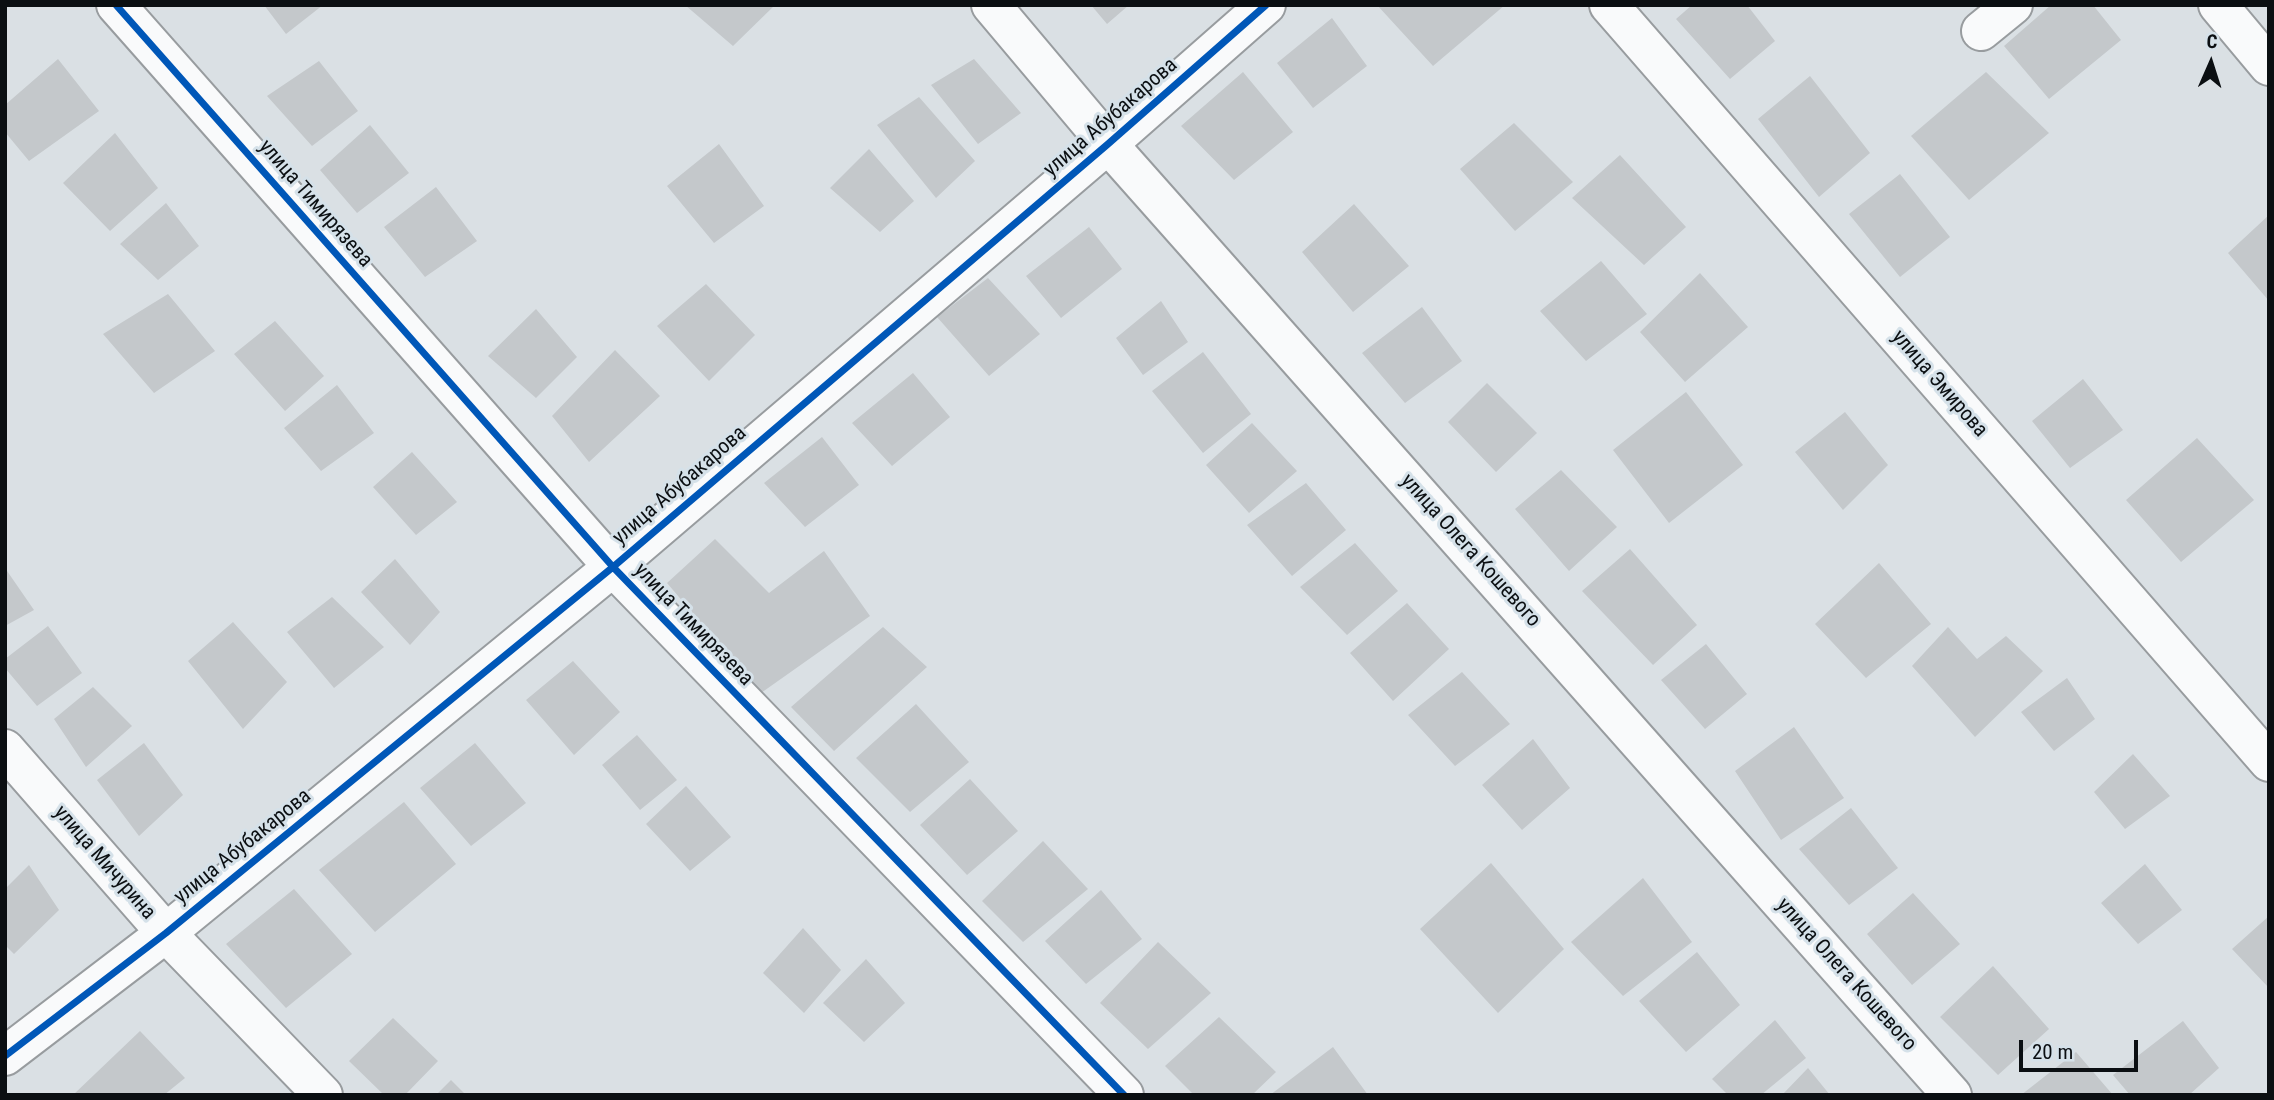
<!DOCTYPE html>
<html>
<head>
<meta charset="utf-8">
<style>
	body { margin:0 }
	#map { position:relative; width:2274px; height:1100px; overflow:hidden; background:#dae0e4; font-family:"Roboto Condensed",sans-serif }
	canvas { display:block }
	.frame { position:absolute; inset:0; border:7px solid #0b0f12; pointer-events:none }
	.north { position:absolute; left:2176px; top:28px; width:70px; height:70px; -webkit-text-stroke:5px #d5e1e9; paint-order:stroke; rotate:3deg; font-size:19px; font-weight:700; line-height:28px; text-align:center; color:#0b0f12 }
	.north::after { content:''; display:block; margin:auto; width:24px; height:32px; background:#0b0f12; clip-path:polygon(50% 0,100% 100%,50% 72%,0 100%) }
	.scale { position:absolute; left:2019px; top:1040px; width:119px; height:32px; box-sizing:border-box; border:4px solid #0b0f12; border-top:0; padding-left:9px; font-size:21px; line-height:24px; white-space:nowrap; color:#0b0f12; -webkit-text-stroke:5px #d5e1e9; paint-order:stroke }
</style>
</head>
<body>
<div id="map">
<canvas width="2274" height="1100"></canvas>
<div class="frame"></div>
<div class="north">С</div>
<div class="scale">20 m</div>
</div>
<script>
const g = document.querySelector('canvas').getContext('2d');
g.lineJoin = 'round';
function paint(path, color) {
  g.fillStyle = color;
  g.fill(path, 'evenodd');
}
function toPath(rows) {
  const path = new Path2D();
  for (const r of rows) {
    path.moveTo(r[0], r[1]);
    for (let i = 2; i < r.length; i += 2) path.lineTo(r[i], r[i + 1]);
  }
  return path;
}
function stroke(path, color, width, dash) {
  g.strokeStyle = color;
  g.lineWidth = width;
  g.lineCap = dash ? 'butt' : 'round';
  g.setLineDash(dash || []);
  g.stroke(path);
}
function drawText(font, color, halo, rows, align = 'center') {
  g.font = font + ' "Roboto Condensed",sans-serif';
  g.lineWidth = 6;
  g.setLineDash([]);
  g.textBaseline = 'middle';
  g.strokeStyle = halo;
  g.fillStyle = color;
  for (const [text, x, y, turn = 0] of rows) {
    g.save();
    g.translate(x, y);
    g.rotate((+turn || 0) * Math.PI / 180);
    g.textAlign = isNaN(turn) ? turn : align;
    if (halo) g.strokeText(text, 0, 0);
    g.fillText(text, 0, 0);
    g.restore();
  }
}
paint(toPath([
	[264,5,323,5,286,34],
	[685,5,775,5,733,46],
	[1091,5,1129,5,1107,24],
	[1377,5,1505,5,1433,66],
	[1692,5,1747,5,1775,41,1730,79,1676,19],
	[2051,5,2093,5,2121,40,2049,99,2004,46],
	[1332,18,1367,66,1313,108,1277,63],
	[58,59,99,111,29,161,5,132,5,105],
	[974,59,1021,113,978,144,931,85],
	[319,61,358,111,312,146,267,96],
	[1243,72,1293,132,1234,180,1181,126],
	[1986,72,2049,133,1969,200,1911,136],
	[1810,76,1870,153,1819,197,1758,119],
	[919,97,975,161,936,198,877,125],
	[1514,123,1573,182,1515,231,1460,169],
	[370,125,409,173,357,213,320,170],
	[115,133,158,188,110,231,63,183],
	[719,144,764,206,714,243,667,186],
	[869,149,914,201,880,232,830,188],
	[1620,155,1686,227,1644,265,1572,198],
	[1900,174,1950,237,1900,277,1849,214],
	[436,187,477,241,425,277,384,227],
	[166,203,199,246,158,280,120,244],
	[1354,204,1409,266,1353,312,1302,252],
	[2269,215,2269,301,2228,253],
	[1089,227,1122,269,1061,318,1026,276],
	[1601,261,1647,314,1586,361,1540,311],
	[1700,273,1748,327,1685,382,1640,332],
	[988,278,1040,334,989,376,937,317],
	[706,284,755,335,709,381,657,326],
	[168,294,215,351,154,393,103,334],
	[1161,301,1188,342,1143,375,1116,338],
	[1422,307,1462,361,1405,403,1362,353],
	[536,309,577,357,536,398,488,356],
	[275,321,324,376,285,411,234,354],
	[615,350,660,396,589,462,552,416],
	[1203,352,1251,414,1203,453,1152,391],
	[913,373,950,417,892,466,852,423],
	[2083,379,2123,430,2070,468,2032,421],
	[1487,383,1537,433,1496,472,1448,422],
	[337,385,374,433,321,471,284,428],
	[1686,392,1743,465,1669,523,1613,450],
	[1845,412,1888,465,1843,510,1795,452],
	[1252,423,1297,471,1249,513,1206,465],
	[822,437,859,485,805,527,764,483],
	[2197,438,2254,500,2181,562,2126,500],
	[412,452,457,502,416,535,373,487],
	[1561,470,1617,527,1569,571,1515,509],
	[1306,483,1346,530,1292,576,1247,525],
	[715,539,769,593,824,551,870,616,761,693,667,583],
	[1355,543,1398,591,1347,635,1300,587],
	[1630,549,1697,625,1653,665,1582,591],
	[395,559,440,612,410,645,361,592],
	[1879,563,1931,624,1866,678,1815,624],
	[5,568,34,610,5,626],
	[332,597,384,647,334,688,287,632],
	[1407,603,1449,649,1393,701,1350,653],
	[233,622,287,682,243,729,188,661],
	[48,626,82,673,37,706,5,668,5,659],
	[883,627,927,667,834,751,791,707],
	[1948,627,1977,659,2006,636,2043,671,1975,737,1912,666],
	[1706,644,1747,694,1705,729,1661,680],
	[573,661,620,712,574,755,526,700],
	[1462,672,1510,724,1455,766,1408,715],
	[2067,678,2095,719,2054,751,2021,712],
	[93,687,132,726,86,767,54,719],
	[916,704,969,762,910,812,856,758],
	[1794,727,1844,798,1781,840,1735,771],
	[637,735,677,780,640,810,602,765],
	[1533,739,1570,788,1522,830,1482,785],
	[144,743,183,795,139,836,97,780],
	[475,743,526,803,471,846,420,788],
	[2133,754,2170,796,2125,829,2094,792],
	[970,779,1018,831,967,875,920,825],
	[686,786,731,837,690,871,646,824],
	[404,802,456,864,375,932,319,870],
	[1851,808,1898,868,1849,905,1799,849],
	[1043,841,1088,889,1023,942,982,901],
	[1491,863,1564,949,1498,1013,1420,929],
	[2145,864,2182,910,2138,944,2101,903],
	[29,865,59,910,14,954,5,945,5,889],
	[1643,878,1692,942,1623,996,1571,942],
	[294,889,352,954,286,1008,226,944],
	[1101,890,1142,939,1086,984,1045,941],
	[1913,893,1960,944,1912,985,1867,934],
	[2269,916,2269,988,2232,949],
	[803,928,841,970,804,1013,763,973],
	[1158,942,1211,993,1148,1049,1100,1003],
	[1697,952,1740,1005,1686,1052,1639,1001],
	[866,959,905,1003,864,1042,823,1003],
	[1993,966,2049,1029,1998,1075,1940,1017],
	[1219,1017,1276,1072,1252,1095,1194,1095,1165,1066],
	[393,1018,438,1061,405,1095,384,1095,349,1061],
	[1775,1020,1806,1058,1761,1095,1728,1095,1712,1079],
	[2183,1021,2219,1068,2189,1095,2130,1095,2113,1075],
	[140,1031,185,1078,164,1095,73,1095],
	[1333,1047,1368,1095,1270,1095],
	[2076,1052,2113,1095,2021,1095],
	[1808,1068,1830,1095,1782,1095],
	[451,1080,466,1095,436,1095]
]), '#c4c8cb');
const minor = toPath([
	[116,5,613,567,1124,1095],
	[991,5,1108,144,1952,1095],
	[1609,5,2269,762],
	[2218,5,2269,66],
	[1981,31,2013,5],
	[5,749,166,933,323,1095],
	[5,1056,166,933,613,567,1108,144,1266,5]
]);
stroke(minor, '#989c9f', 42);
stroke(minor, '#f9fafb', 38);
stroke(toPath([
	[116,5,613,567,1124,1095],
	[5,1056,166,933,613,567,1108,144,1266,5]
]), '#0057b8', 7);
drawText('21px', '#0b0f12', '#d5e1e9', [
	["улица Абубакарова",1111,118,-41],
	["улица Тимирязева",315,204,49],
	["улица Эмирова",1939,384,49],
	["улица Абубакарова",680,486,-41],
	["улица Олега Кошевого",1470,551,48],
	["улица Тимирязева",693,625,46],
	["улица Абубакарова",243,847,-39],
	["улица Мичурина",104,863,49],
	["улица Олега Кошевого",1846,975,48]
]);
</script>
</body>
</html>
